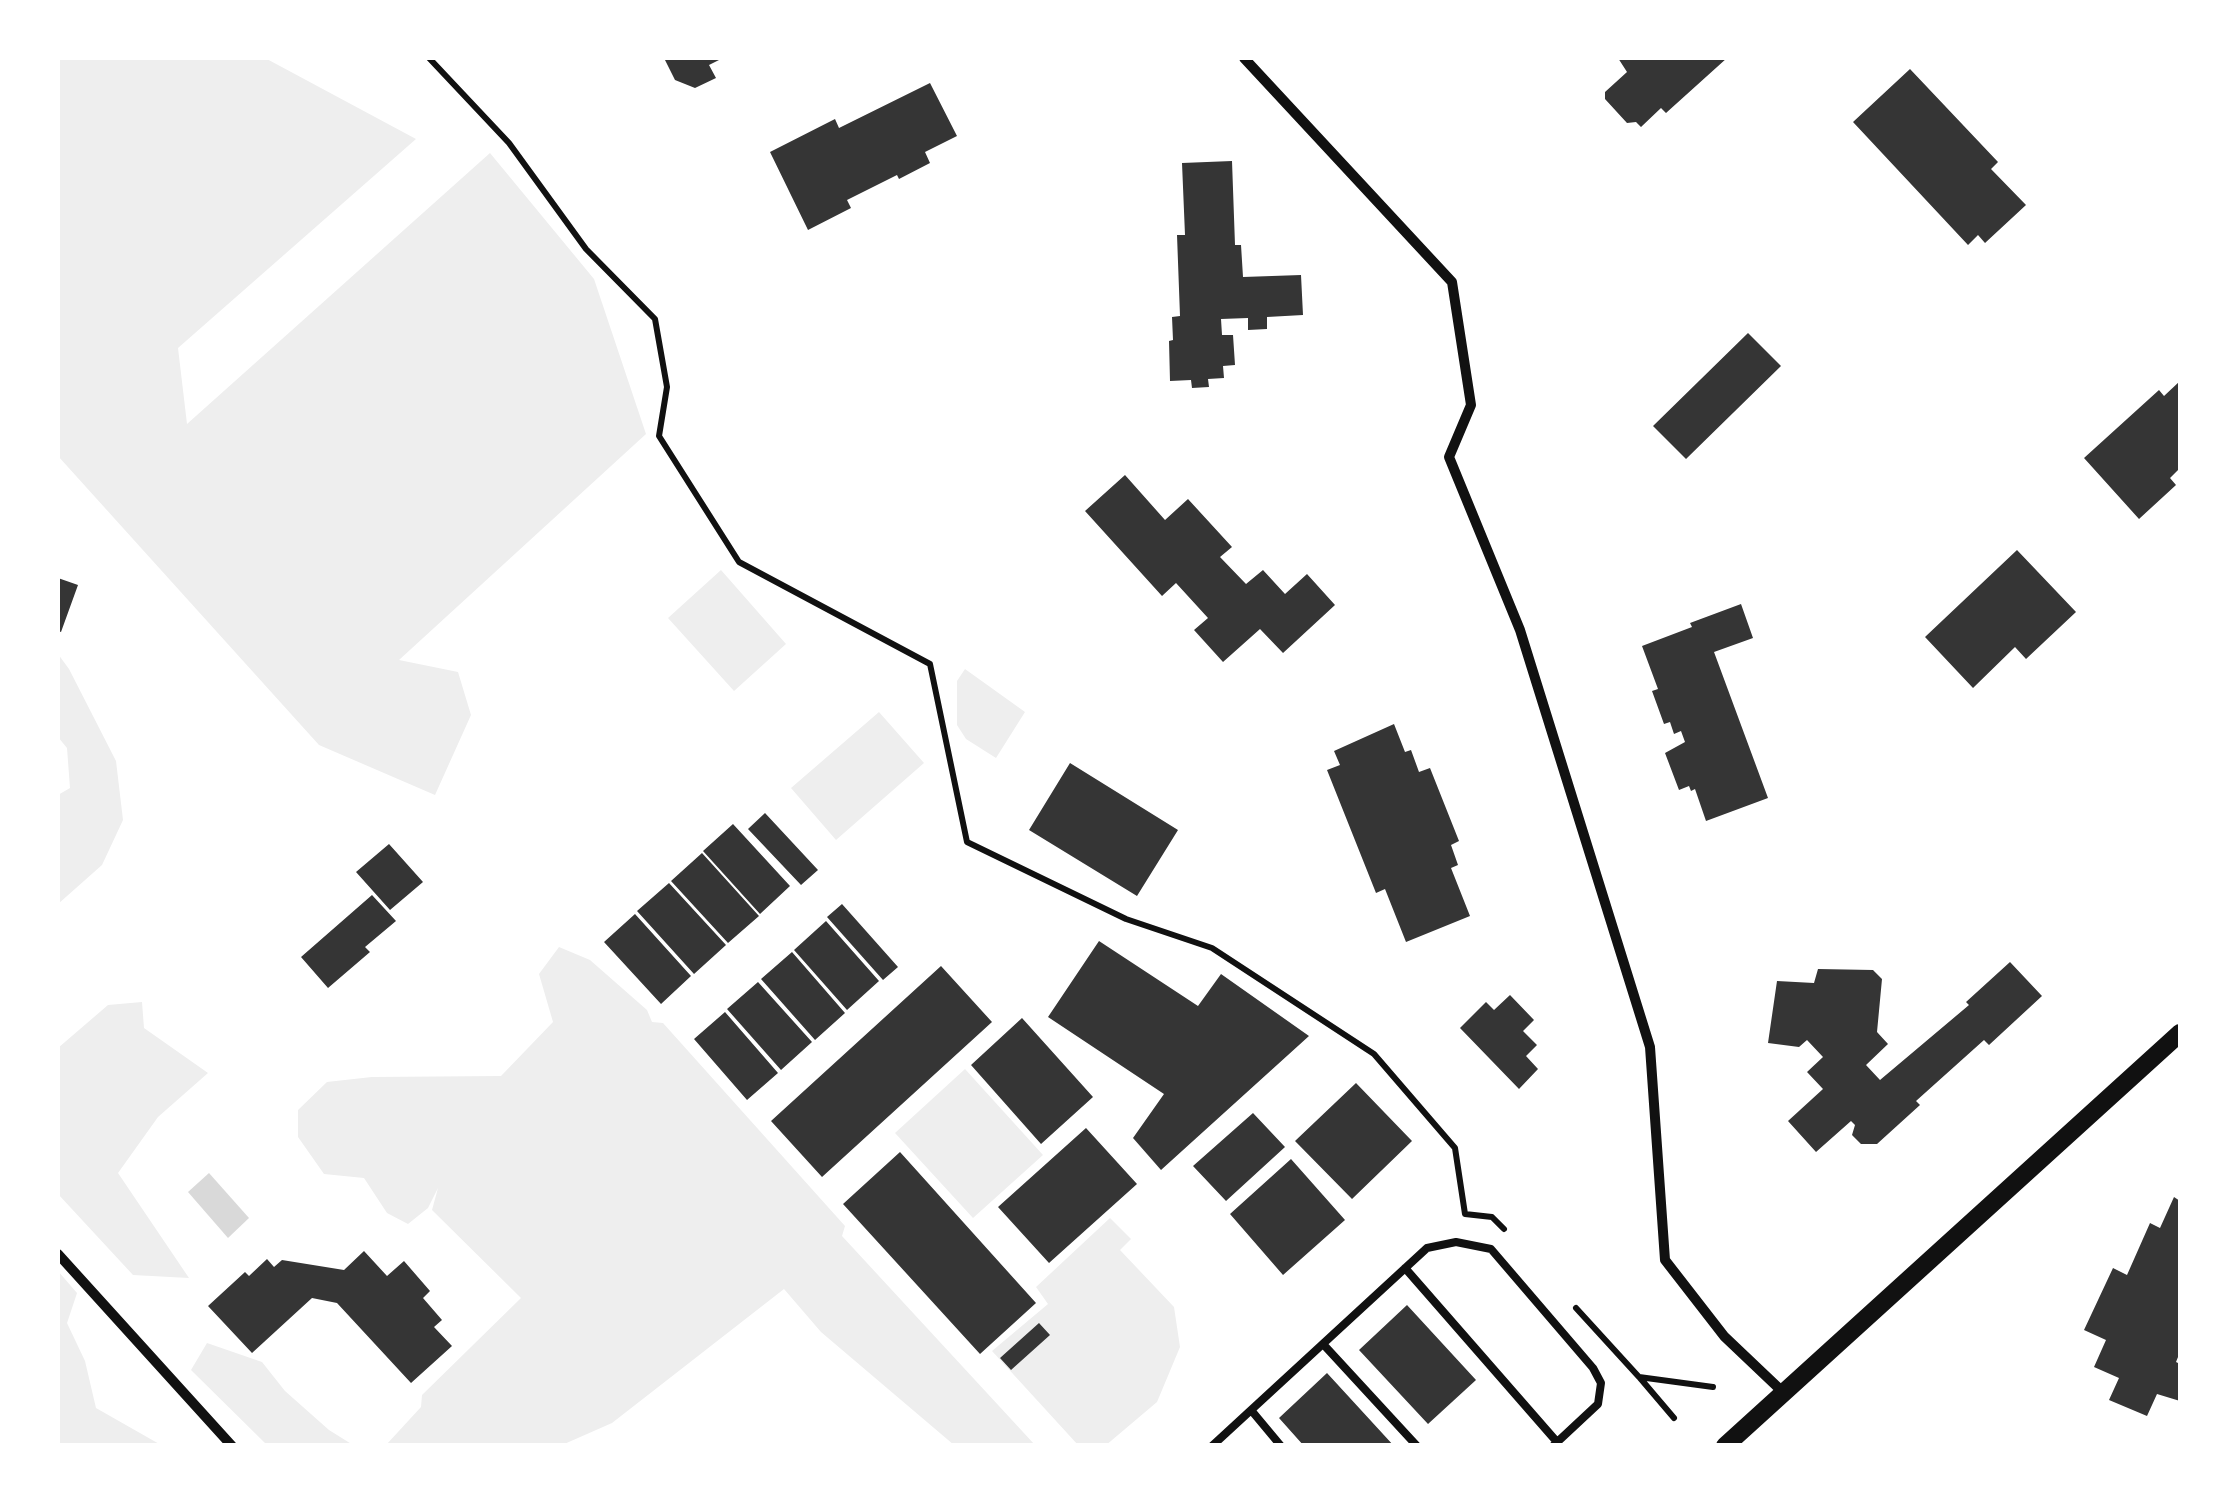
<!DOCTYPE html>
<html>
<head>
<meta charset="utf-8">
<style>
	body { margin:0 }
	#map { position:relative; width:2238px; height:1503px; overflow:hidden; background:#fff; font-family:"DM Sans",sans-serif }
	canvas { display:block }
	.frame { position:absolute; inset:0; border:60px solid #fff; pointer-events:none }
</style>
</head>
<body>
<div id="map">
<canvas width="2238" height="1503"></canvas>
<div class="frame"></div>
</div>
<script>
const g = document.querySelector('canvas').getContext('2d');
g.lineJoin = 'round';
function paint(path, color) {
  g.fillStyle = color;
  g.fill(path, 'evenodd');
}
function toPath(rows) {
  const path = new Path2D();
  for (const r of rows) {
    path.moveTo(r[0], r[1]);
    for (let i = 2; i < r.length; i += 2) path.lineTo(r[i], r[i + 1]);
  }
  return path;
}
function stroke(path, color, width, dash) {
  g.strokeStyle = color;
  g.lineWidth = width;
  g.lineCap = dash ? 'butt' : 'round';
  g.setLineDash(dash || []);
  g.stroke(path);
}
paint(toPath([
	[58,58,265,58,416,139,178,348,187,424,490,153,594,279,646,434,399,660,458,672,471,715,435,795,319,745,58,456],
	[721,570,786,644,734,691,668,618],
	[58,654,69,669,116,761,123,820,102,865,58,904,58,795,70,788,67,748,58,737],
	[965,669,1025,712,996,758,966,739,957,725,957,681],
	[879,712,924,763,836,840,791,788],
	[559,947,590,960,647,1010,652,1022,663,1023,845,1226,842,1236,1035,1445,954,1445,821,1332,784,1289,612,1423,562,1445,386,1445,421,1407,422,1395,521,1298,432,1210,438,1188,428,1208,408,1224,387,1213,364,1178,324,1174,298,1137,298,1110,327,1082,372,1077,501,1076,553,1022,539,974],
	[142,1002,144,1028,208,1073,158,1117,118,1173,189,1278,133,1275,58,1194,58,1048,108,1005],
	[965,1069,1043,1155,973,1218,895,1133],
	[1110,1218,1131,1239,1120,1250,1174,1307,1180,1347,1157,1402,1105,1446,1078,1445,992,1351,1048,1304,1036,1287],
	[58,1271,77,1293,67,1323,85,1361,96,1408,161,1445,58,1445],
	[207,1343,262,1362,285,1391,329,1430,353,1445,267,1445,191,1370]
]), '#eee');
paint(toPath([
	[209,1173,249,1218,228,1238,188,1192]
]), '#d9d9d9');
paint(toPath([
	[664,58,723,58,709,65,716,78,695,88,675,80],
	[1618,58,1727,58,1666,113,1661,108,1641,127,1636,122,1627,123,1605,99,1605,92,1627,72],
	[1910,69,1998,162,1991,169,2026,205,1985,243,1978,235,1968,245,1853,122],
	[930,83,957,136,925,152,930,163,899,179,897,175,847,200,851,208,808,230,770,152,835,119,839,128],
	[1232,161,1235,245,1241,245,1243,277,1301,275,1303,315,1267,317,1267,329,1248,330,1248,318,1221,319,1222,335,1233,335,1235,365,1223,366,1224,378,1208,379,1209,387,1192,388,1191,380,1170,381,1169,341,1173,340,1172,317,1180,316,1177,235,1185,235,1182,163],
	[1748,333,1781,366,1686,459,1653,426],
	[2180,381,2180,468,2170,478,2176,485,2139,519,2084,458,2159,390,2164,396],
	[1125,475,1165,520,1188,499,1232,547,1220,557,1246,584,1263,570,1285,594,1307,574,1335,605,1283,653,1260,629,1223,662,1194,630,1208,618,1176,583,1162,596,1085,511],
	[2017,550,2076,612,2026,659,2015,647,1973,688,1925,637],
	[58,578,78,585,61,632,58,631],
	[1741,604,1753,638,1714,652,1768,798,1706,821,1695,789,1691,791,1689,786,1679,790,1665,753,1685,742,1681,731,1674,734,1670,722,1664,724,1652,691,1658,689,1642,646,1692,627,1690,623],
	[1394,724,1405,752,1411,750,1419,772,1430,768,1459,841,1451,845,1458,865,1451,868,1470,916,1406,942,1385,889,1376,893,1327,770,1340,765,1334,751],
	[1070,763,1178,830,1137,896,1029,830],
	[765,813,818,870,801,885,748,829],
	[733,824,790,886,760,914,703,851],
	[389,844,423,882,390,910,356,872],
	[702,853,759,916,728,943,671,881],
	[669,883,726,945,694,974,637,911],
	[372,895,396,921,365,947,370,952,328,988,301,957],
	[842,904,898,967,883,980,827,917],
	[635,914,691,976,661,1004,604,942],
	[826,921,879,981,847,1010,794,950],
	[1099,941,1198,1006,1221,974,1309,1036,1161,1170,1133,1138,1164,1094,1048,1017],
	[792,952,845,1013,815,1040,761,979],
	[2010,962,2042,996,1989,1045,1984,1040,1916,1101,1920,1105,1877,1144,1861,1144,1852,1135,1855,1125,1851,1121,1816,1152,1788,1121,1823,1089,1807,1072,1823,1057,1807,1040,1799,1047,1768,1043,1777,981,1814,983,1818,969,1873,970,1882,979,1877,1032,1888,1044,1866,1065,1880,1080,1969,1005,1966,1002],
	[941,966,992,1022,822,1177,771,1121],
	[758,982,812,1042,781,1070,727,1009],
	[1510,995,1534,1020,1523,1031,1537,1045,1526,1056,1538,1069,1519,1089,1460,1028,1486,1002,1494,1010],
	[725,1012,778,1073,747,1100,694,1039],
	[1022,1018,1093,1097,1041,1144,971,1065],
	[1356,1083,1412,1141,1352,1199,1295,1141],
	[1253,1113,1285,1147,1226,1201,1193,1166],
	[1086,1128,1137,1184,1049,1263,998,1207],
	[900,1152,1036,1303,980,1354,843,1204],
	[1291,1159,1345,1220,1283,1275,1230,1214],
	[2174,1197,2180,1201,2180,1352,2176,1362,2180,1364,2180,1401,2157,1394,2147,1416,2109,1400,2119,1378,2094,1367,2106,1340,2084,1330,2113,1268,2127,1275,2150,1223,2160,1228],
	[364,1251,387,1276,404,1261,430,1291,423,1298,442,1320,434,1327,452,1346,411,1383,337,1303,312,1298,252,1353,208,1306,245,1272,249,1276,267,1259,274,1267,282,1260,344,1270],
	[1407,1305,1476,1380,1428,1424,1359,1350],
	[1039,1323,1050,1335,1011,1370,1000,1358],
	[1327,1373,1394,1446,1304,1446,1279,1418]
]), '#353535');
stroke(toPath([
	[429,58,509,143,586,249,655,319,667,387,659,436,739,562,930,664,967,842,1126,919,1212,948,1374,1054,1455,1148,1465,1214,1492,1217,1504,1229],
	[1576,1308,1639,1377,1713,1387],
	[1640,1378,1674,1418]
]), '#111', 6);
stroke(toPath([
	[1405,1268,1557,1442],
	[1323,1344,1417,1446],
	[1251,1410,1281,1446],
	[1212,1446,1427,1248,1456,1242,1491,1249,1593,1368,1601,1383,1598,1404,1553,1446]
]), '#111', 8);
stroke(toPath([
	[1244,58,1452,282,1471,405,1449,457,1520,630,1650,1047,1665,1260,1724,1336,1784,1393],
	[58,1254,232,1446]
]), '#111', 10);
stroke(toPath([
	[1725,1446,2180,1033]
]), '#111', 18);
</script>
</body>
</html>
